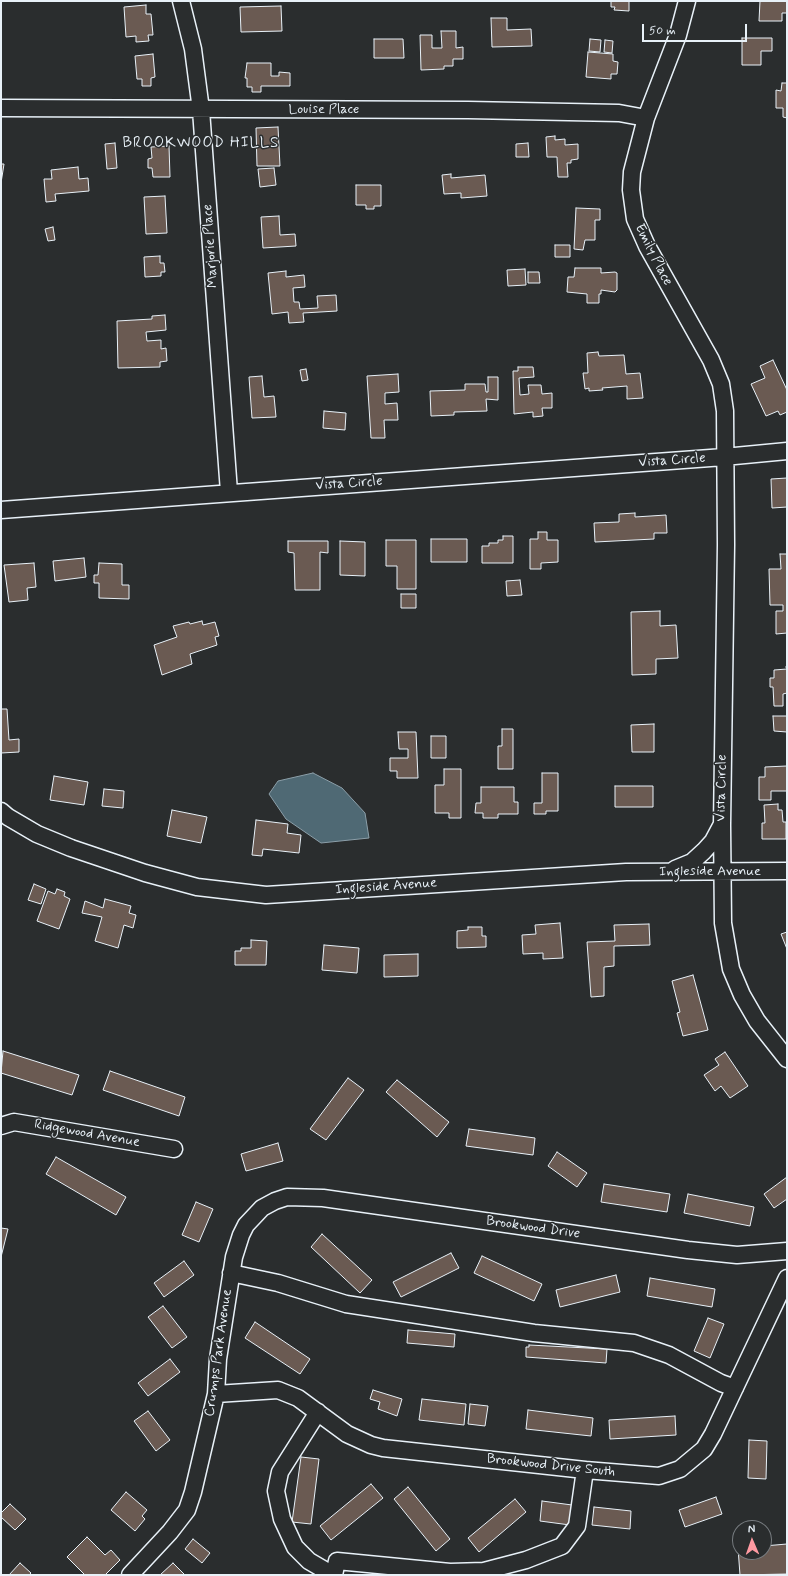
<!DOCTYPE html>
<html>
<head>
<meta charset="utf-8">
<style>
	body { margin:0 }
	#map { position:relative; width:788px; height:1576px; overflow:hidden; background:#2a2d2e; font-family:Mynerve,sans-serif }
	canvas { display:block }
	.frame { position:absolute; inset:0; border:2px solid #e8f1f8; pointer-events:none }
	.north { position:absolute; left:732px; top:1520px; width:40px; height:40px; box-sizing:border-box; background:#2a2d2e; border:1px solid #767b7f; border-radius:50%; rotate:358deg; font-size:11px; font-weight:700; line-height:16px; text-align:center; color:#e8f1f8 }
	.north::after { content:''; display:block; margin:auto; width:14px; height:18px; background:#ff9aa2; clip-path:polygon(50% 0,100% 100%,50% 72%,0 100%) }
	.scale { position:absolute; left:642px; top:24px; width:105px; height:18px; box-sizing:border-box; border:2px solid #e8f1f8; border-top:0; padding-left:5px; font-size:12px; line-height:14px; white-space:nowrap; color:#e8f1f8; -webkit-text-stroke:3px #2a2d2e; paint-order:stroke }
</style>
</head>
<body>
<div id="map">
<canvas width="788" height="1576"></canvas>
<div class="frame"></div>
<div class="north">N</div>
<div class="scale">50 m</div>
</div>
<script>
const g = document.querySelector('canvas').getContext('2d');
g.lineJoin = 'round';
function paint(path, color) {
  g.fillStyle = color;
  g.fill(path, 'evenodd');
}
function toPath(rows) {
  const path = new Path2D();
  for (const r of rows) {
    path.moveTo(r[0], r[1]);
    for (let i = 2; i < r.length; i += 2) path.lineTo(r[i], r[i + 1]);
  }
  return path;
}
function stroke(path, color, width, dash) {
  g.strokeStyle = color;
  g.lineWidth = width;
  g.lineCap = dash ? 'butt' : 'round';
  g.setLineDash(dash || []);
  g.stroke(path);
}
function drawText(font, color, halo, rows, align = 'center') {
  g.font = font + ' Mynerve,sans-serif';
  g.lineWidth = 3;
  g.setLineDash([]);
  g.textBaseline = 'middle';
  g.strokeStyle = halo;
  g.fillStyle = color;
  for (const [text, x, y, turn = 0] of rows) {
    g.save();
    g.translate(x, y);
    g.rotate((+turn || 0) * Math.PI / 180);
    g.textAlign = isNaN(turn) ? turn : align;
    if (halo) g.strokeText(text, 0, 0);
    g.fillText(text, 0, 0);
    g.restore();
  }
}
const water = toPath([
	[313,773,342,788,365,813,369,838,321,843,286,819,269,794,278,781,313,773]
]);
paint(water, '#4f6974');
stroke(water, '#8c9fa9', 1);
const building = toPath([
	[611,1,629,1,629,11,614,10,615,7,611,7,611,1],
	[760,1,787,1,787,13,782,13,782,21,759,21,760,1],
	[146,5,146,14,151,14,153,35,148,35,149,41,136,42,136,36,126,37,124,7,146,5],
	[281,6,282,31,241,32,240,7,281,6],
	[491,18,507,18,507,30,531,29,532,46,492,47,491,18],
	[441,31,456,31,456,48,463,47,463,59,453,59,453,66,444,66,444,69,421,70,420,35,432,35,432,48,442,48,441,31],
	[742,38,772,38,772,51,761,51,761,65,742,65,742,38],
	[374,39,403,39,404,58,374,58,374,39],
	[590,39,601,40,600,52,589,51,590,39],
	[605,40,613,41,612,53,604,52,605,40],
	[588,52,613,54,613,61,618,62,617,74,611,74,611,79,586,77,588,52],
	[153,54,155,77,151,78,151,86,142,86,142,79,137,79,135,56,153,54],
	[247,63,271,63,271,76,279,76,279,72,290,73,290,86,261,86,261,92,252,92,252,87,247,87,247,78,245,78,247,63],
	[782,83,787,83,787,118,783,117,783,108,776,108,776,90,781,91,782,83],
	[278,127,280,166,257,166,256,128,278,127],
	[555,136,555,140,565,139,565,145,578,144,578,159,571,160,571,163,567,163,568,177,558,177,557,157,547,157,546,137,555,136],
	[115,143,117,168,107,169,105,144,115,143],
	[528,143,529,157,516,157,516,144,528,143],
	[169,146,170,177,153,177,152,168,148,168,148,159,152,158,151,147,169,146],
	[1,164,4,164,1,183,1,164],
	[78,167,79,179,88,178,89,191,55,194,56,201,46,202,44,179,52,179,51,170,78,167],
	[274,168,276,185,260,187,258,169,274,168],
	[451,174,451,178,485,175,487,196,461,198,461,193,444,194,442,175,451,174],
	[356,185,381,185,381,206,374,206,374,209,366,209,366,205,356,205,356,185],
	[165,196,167,233,146,234,144,197,165,196],
	[576,208,600,209,600,220,595,220,595,240,585,240,583,250,574,249,576,208],
	[279,216,280,235,295,234,296,246,263,248,261,217,279,216],
	[53,227,55,240,48,241,45,229,53,227],
	[555,245,570,245,570,257,555,257,555,245],
	[160,256,160,263,164,263,165,272,161,272,161,276,145,277,144,257,160,256],
	[575,268,601,268,601,273,615,272,617,273,617,290,615,292,601,290,601,294,599,294,599,303,587,303,587,294,567,292,568,277,574,277,575,268],
	[525,269,526,285,508,286,507,270,525,269],
	[286,271,286,277,304,275,305,287,293,288,294,302,299,302,300,309,318,308,317,296,336,295,337,311,303,313,304,322,289,323,288,312,272,314,268,273,286,271],
	[528,272,539,272,540,283,528,283,528,272],
	[165,315,166,330,146,332,147,341,161,340,161,349,166,348,167,361,160,362,160,367,118,368,117,321,152,319,152,316,165,315],
	[598,352,599,356,624,355,626,374,640,373,643,398,627,399,627,386,602,388,603,390,589,391,589,388,585,389,583,373,588,373,587,353,598,352],
	[773,360,787,390,787,412,780,415,778,411,766,416,751,384,765,378,760,366,773,360],
	[518,367,533,367,534,377,519,378,520,395,529,394,528,385,541,385,542,394,552,393,552,408,542,408,543,416,533,417,533,412,514,414,513,371,518,371,518,367],
	[306,369,308,380,302,381,300,370,306,369],
	[398,374,399,392,385,393,385,404,397,403,398,420,384,420,385,438,371,438,367,376,398,374],
	[262,376,264,397,274,396,276,417,252,418,249,377,262,376],
	[488,377,498,377,498,400,486,399,487,411,454,412,454,415,431,416,430,391,465,390,465,384,485,384,486,392,488,392,488,377],
	[324,411,346,413,345,430,323,428,324,411],
	[787,478,787,507,772,508,771,479,787,478],
	[635,513,635,517,666,515,667,533,654,533,654,539,595,542,594,523,619,522,619,514,635,513],
	[538,532,547,532,547,540,558,540,558,562,541,563,541,569,530,569,530,539,538,539,538,532],
	[503,536,513,536,513,563,482,563,482,546,489,546,489,543,498,543,498,540,503,540,503,536],
	[431,539,467,539,467,562,431,562,431,539],
	[386,540,416,540,416,589,397,589,397,566,386,566,386,540],
	[288,541,328,541,328,553,320,552,320,590,295,590,294,553,288,552,288,541],
	[340,541,365,542,365,576,340,575,340,541],
	[780,554,787,554,787,633,776,634,776,611,783,611,783,605,770,605,769,569,781,569,780,554],
	[84,558,86,577,55,581,53,561,84,558],
	[34,563,36,587,27,588,28,600,9,602,4,565,34,563],
	[99,563,122,564,122,585,129,585,129,599,99,598,99,583,94,583,94,575,98,575,99,563],
	[520,580,522,595,507,596,506,581,520,580],
	[401,594,416,594,416,608,401,608,401,594],
	[660,611,660,626,676,625,678,658,656,659,656,674,632,675,631,612,660,611],
	[202,621,203,625,215,622,219,636,215,637,217,645,190,654,192,664,162,675,154,645,177,637,173,626,189,622,190,624,202,621],
	[786,667,787,667,787,693,783,694,783,706,774,706,773,687,770,687,770,678,774,678,774,670,787,669,786,667],
	[1,709,7,709,9,740,19,739,19,752,1,753,1,709],
	[773,716,787,716,787,732,774,731,773,716],
	[654,724,654,752,632,752,631,725,654,724],
	[502,729,513,729,513,769,498,769,498,746,502,746,502,729],
	[398,732,416,732,418,778,397,778,397,771,390,771,390,758,408,758,408,749,399,749,398,732],
	[431,736,446,736,446,758,431,758,431,736],
	[787,766,787,791,771,791,771,800,759,800,759,777,765,777,765,767,787,766],
	[444,769,461,769,461,818,449,818,449,813,435,813,435,785,444,785,444,769],
	[542,773,558,773,558,811,546,811,546,814,534,814,534,803,542,803,542,773],
	[54,776,88,782,84,805,50,800,54,776],
	[615,786,653,786,653,807,615,807,615,786],
	[481,787,514,787,514,802,518,802,518,814,498,814,498,818,483,818,483,813,475,813,476,803,481,803,481,787],
	[104,789,124,791,123,808,102,806,104,789],
	[778,804,778,810,782,810,783,822,786,822,786,839,762,839,762,823,765,823,764,805,778,804],
	[172,810,207,817,201,843,167,836,172,810],
	[256,820,288,824,287,833,301,835,299,853,263,849,262,856,252,855,256,820],
	[34,884,46,889,41,904,28,900,34,884],
	[57,889,65,892,64,896,70,899,59,929,37,921,48,891,55,894,57,889],
	[105,899,131,906,129,913,136,915,133,928,124,925,118,948,95,941,102,917,82,913,85,901,103,908,105,899],
	[560,923,563,958,543,959,543,953,523,954,522,935,536,934,535,925,560,923],
	[649,924,650,945,614,946,614,966,604,967,604,996,591,997,587,942,615,941,614,925,649,924],
	[468,927,482,927,482,936,486,936,486,947,457,948,457,931,468,930,468,927],
	[787,932,787,949,781,934,787,932],
	[251,940,267,941,266,965,235,965,235,951,241,951,241,948,251,948,251,940],
	[324,945,359,948,357,973,322,970,324,945],
	[418,954,418,976,384,977,384,955,418,954],
	[693,975,708,1030,683,1036,677,1013,680,1012,672,981,693,975],
	[3,1051,79,1075,72,1095,1,1073,3,1051],
	[725,1052,748,1086,730,1098,721,1086,715,1091,704,1075,719,1065,715,1059,725,1052],
	[110,1071,185,1097,179,1116,103,1090,110,1071],
	[348,1078,364,1090,326,1140,310,1129,348,1078],
	[397,1080,449,1122,437,1137,386,1092,397,1080],
	[469,1129,535,1138,533,1155,466,1146,469,1129],
	[278,1143,283,1161,246,1171,241,1154,278,1143],
	[557,1152,587,1173,577,1187,548,1166,557,1152],
	[56,1157,126,1197,116,1215,46,1174,56,1157],
	[787,1177,787,1199,774,1208,764,1194,787,1177],
	[604,1184,670,1194,667,1212,601,1202,604,1184],
	[688,1194,754,1207,750,1226,684,1213,688,1194],
	[196,1202,213,1209,199,1242,182,1235,196,1202],
	[1,1228,8,1229,1,1257,1,1228],
	[322,1234,372,1280,360,1293,311,1247,322,1234],
	[451,1253,459,1268,401,1297,393,1282,451,1253],
	[482,1256,542,1284,534,1301,474,1273,482,1256],
	[184,1261,194,1275,164,1297,154,1283,184,1261],
	[616,1275,620,1292,560,1307,556,1290,616,1275],
	[650,1278,715,1289,712,1307,647,1296,650,1278],
	[163,1306,187,1337,172,1348,148,1317,163,1306],
	[708,1318,724,1324,710,1358,694,1351,708,1318],
	[255,1322,310,1359,300,1374,245,1338,255,1322],
	[408,1330,455,1334,454,1347,407,1343,408,1330],
	[529,1345,607,1349,606,1363,526,1357,526,1347,529,1347,529,1345],
	[170,1359,180,1372,148,1396,138,1383,170,1359],
	[373,1390,402,1399,397,1416,378,1409,380,1402,370,1399,373,1390],
	[422,1399,466,1404,464,1425,419,1420,422,1399],
	[470,1404,488,1406,485,1426,468,1424,470,1404],
	[528,1410,593,1418,591,1436,526,1429,528,1410],
	[148,1411,170,1440,156,1451,134,1421,148,1411],
	[675,1416,676,1435,610,1439,609,1420,675,1416],
	[749,1440,767,1441,766,1479,748,1478,749,1440],
	[301,1457,319,1459,311,1524,292,1522,301,1457],
	[371,1484,383,1498,331,1540,320,1526,371,1484],
	[408,1487,450,1539,436,1551,394,1499,408,1487],
	[126,1492,147,1510,142,1516,145,1519,135,1531,111,1510,126,1492],
	[716,1497,722,1514,685,1527,679,1510,716,1497],
	[515,1499,526,1512,479,1552,468,1538,515,1499],
	[542,1501,572,1505,570,1525,540,1521,542,1501],
	[10,1504,26,1519,15,1530,1,1517,1,1513,10,1504],
	[594,1507,631,1511,630,1529,592,1525,594,1507],
	[87,1537,105,1555,111,1550,120,1560,105,1575,85,1575,67,1557,87,1537],
	[193,1539,210,1553,202,1563,185,1549,193,1539],
	[787,1544,787,1574,740,1575,738,1548,740,1548,740,1552,764,1552,764,1546,787,1544],
	[20,1563,31,1573,29,1575,9,1575,20,1563],
	[173,1563,185,1575,160,1575,173,1563]
]);
paint(building, '#6a5a52');
stroke(building, '#e8f1f8', 1);
const minor = toPath([
	[181,1,193,49,201,110,229,492],
	[687,1,678,35,646,118,632,172,631,190,635,219,647,246,711,360,721,384,725,411,726,545,722,825,723,923,731,969,742,995,757,1021,787,1059],
	[1,108,468,110,619,113,646,118],
	[1,510,724,457,787,451],
	[1,811,8,817,37,834,71,848,145,873,197,887,266,895,626,872,787,871],
	[675,869,692,862,704,851,713,841,721,826],
	[1,1126,14,1122,174,1149],
	[231,1273,278,1283,346,1304,534,1333,634,1343,669,1355,721,1383,735,1388],
	[216,1394,278,1390,298,1398,347,1434,371,1445,383,1448,585,1470,659,1476,680,1469,704,1449,713,1434,787,1278],
	[318,1412,280,1472,276,1491,282,1519,295,1547,309,1561,333,1575],
	[130,1575,170,1532,187,1510,193,1492,216,1394,218,1359,234,1257,241,1235,246,1225,262,1208,275,1201,287,1197,323,1198,688,1250,737,1255,787,1251],
	[334,1575,337,1561,450,1572,484,1571,526,1560,562,1546,577,1526,585,1470]
]);
stroke(minor, '#e8f1f8', 19);
stroke(minor, '#2a2d2e', 16);
drawText('14px', '#e8f1f8', '#2a2d2e', [
	["Louise Place",324,110],
	["Marjorie Place",211,246,-94],
	["Emily Place",653,255,63],
	["Vista Circle",672,461,-4],
	["Vista Circle",349,484,-4],
	["Vista Circle",722,788,-89],
	["Ingleside Avenue",710,872],
	["Ingleside Avenue",386,887,-4],
	["Ridgewood Avenue",87,1134,10],
	["Brookwood Drive",533,1228,8],
	["Crumps Park Avenue",219,1353,-82],
	["Brookwood Drive South",551,1466,6]
]);
g.letterSpacing = '1px';
drawText('15px', '#e8f1f8', '#2a2d2e', [
	["BROOKWOOD HILLS",201,144]
]);
g.letterSpacing = '0px';
</script>
</body>
</html>
